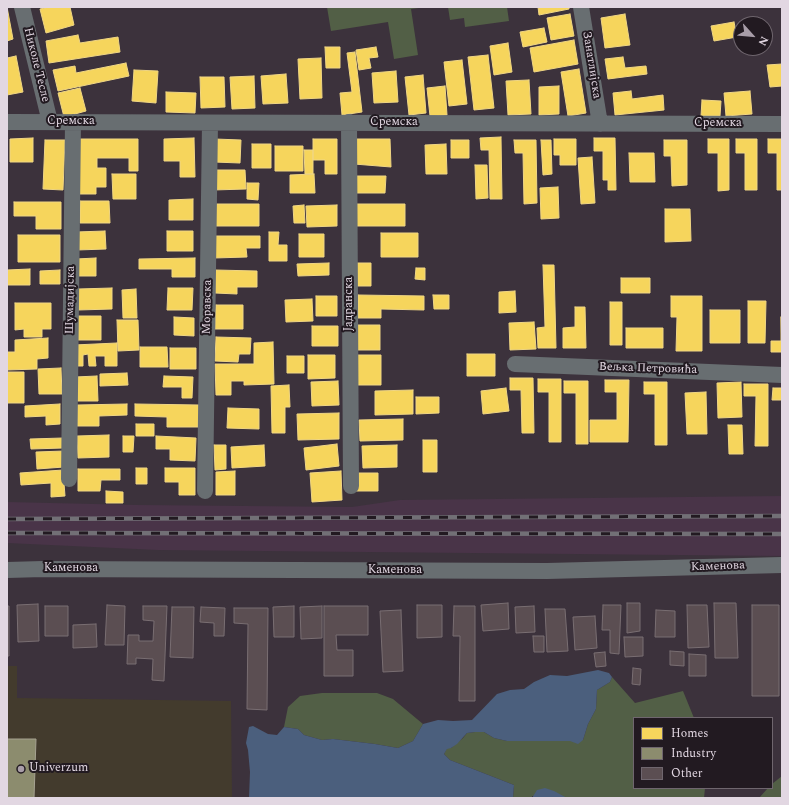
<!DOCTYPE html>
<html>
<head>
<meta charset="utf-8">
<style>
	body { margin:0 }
	#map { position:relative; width:789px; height:805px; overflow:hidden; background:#3c323c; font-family:Spectral,serif }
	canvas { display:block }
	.frame { position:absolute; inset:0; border:8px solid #e2d7e2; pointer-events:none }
	.legend { position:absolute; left:633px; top:717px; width:140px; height:72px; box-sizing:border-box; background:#221a21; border:1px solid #6f666e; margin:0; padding:5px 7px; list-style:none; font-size:12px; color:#e2d7e2 }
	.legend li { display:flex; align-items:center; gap:8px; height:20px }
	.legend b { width:20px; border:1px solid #6f666e }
	.north { position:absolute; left:733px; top:16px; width:40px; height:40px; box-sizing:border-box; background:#221a21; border:1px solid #6f666e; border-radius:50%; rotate:117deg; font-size:11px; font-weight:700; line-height:16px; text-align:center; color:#e2d7e2 }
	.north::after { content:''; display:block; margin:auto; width:14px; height:18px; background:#a89da8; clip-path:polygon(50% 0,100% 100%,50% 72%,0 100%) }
</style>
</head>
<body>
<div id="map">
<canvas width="789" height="805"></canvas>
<div class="frame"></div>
<ul class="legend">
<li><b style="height:11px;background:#f6d55c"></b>Homes</li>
<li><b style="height:11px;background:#8c8c6e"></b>Industry</li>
<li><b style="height:11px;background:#5b4e52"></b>Other</li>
</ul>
<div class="north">N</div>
</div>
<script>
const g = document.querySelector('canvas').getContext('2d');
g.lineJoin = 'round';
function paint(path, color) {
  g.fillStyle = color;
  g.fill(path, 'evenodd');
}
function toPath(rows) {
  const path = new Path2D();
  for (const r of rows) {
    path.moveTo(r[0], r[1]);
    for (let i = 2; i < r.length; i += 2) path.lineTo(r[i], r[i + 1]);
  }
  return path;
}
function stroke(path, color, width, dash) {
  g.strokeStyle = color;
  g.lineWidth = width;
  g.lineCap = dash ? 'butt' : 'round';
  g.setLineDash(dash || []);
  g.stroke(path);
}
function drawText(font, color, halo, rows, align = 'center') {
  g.font = font + ' Spectral,serif';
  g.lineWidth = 4;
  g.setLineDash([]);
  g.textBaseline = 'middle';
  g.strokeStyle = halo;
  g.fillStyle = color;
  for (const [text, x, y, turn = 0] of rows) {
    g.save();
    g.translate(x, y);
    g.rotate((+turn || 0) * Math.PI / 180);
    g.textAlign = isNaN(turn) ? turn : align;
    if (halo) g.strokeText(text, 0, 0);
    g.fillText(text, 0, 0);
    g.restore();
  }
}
paint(toPath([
	[782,496,782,556,158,550,7,543,7,502,138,505,352,507,400,500]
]), '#493448');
paint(toPath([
	[7,666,17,666,17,698,231,701,232,798,7,798]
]), '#433b2d');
paint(toPath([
	[327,7,427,7,411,9,418,55,394,59,388,22,331,31],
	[448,7,507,7,509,21,465,27,464,18,450,20],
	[612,677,635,703,683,691,694,718,634,718,634,788,705,788,704,798,567,798,532,796,532,798,513,798,514,785,450,760,444,754,447,748,451,748,463,738,467,733,475,732,484,732,494,738,507,741,570,741,583,740,588,724,596,709,597,690,610,682],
	[322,693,377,693,393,699,423,724,413,741,398,748,375,744,333,739,322,740,304,735,298,729,284,727,288,707,300,696],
	[782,776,782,798,759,798,768,788,772,788,772,784]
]), '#525f46');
paint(toPath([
	[598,670,609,673,612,677,610,682,597,690,596,709,588,724,583,740,578,744,570,741,507,741,494,738,484,732,475,732,467,733,457,744,451,748,447,749,444,754,450,760,514,785,513,798,249,798,250,772,248,750,246,743,249,727,253,726,268,734,277,735,284,727,298,729,304,735,322,740,333,739,375,744,398,748,413,741,423,724,438,720,453,721,472,720,497,694,510,690,524,689,534,682,550,675,567,676],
	[545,788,554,791,567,798,532,798,537,790]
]), '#4b5f7d');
const homes = toPath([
	[7,7,13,39,7,41,7,7],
	[49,7,70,7,74,25,46,33,40,9,49,7],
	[538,7,569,7,569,9,539,15,538,7],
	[570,14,574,36,551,40,547,18,570,14],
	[625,14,630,45,605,48,601,18,625,14],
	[734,22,737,37,714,41,711,26,734,22],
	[544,28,547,42,523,47,520,32,544,28],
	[78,35,80,43,118,37,120,52,49,63,46,41,78,35],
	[574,40,578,64,534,72,530,48,574,40],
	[508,43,512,72,494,75,490,46,508,43],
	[325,47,340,47,340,68,326,68,325,47],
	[376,47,378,57,369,58,371,68,359,70,356,50,376,47],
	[355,52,362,112,342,115,340,93,352,92,347,53,355,52],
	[488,55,494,108,474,110,468,57,488,55],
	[16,56,23,92,7,95,7,58,16,56],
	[623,57,625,68,646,66,647,74,608,79,605,59,623,57],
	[321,58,322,98,300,99,298,59,321,58],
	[462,60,467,104,449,106,444,62,462,60],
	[126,63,129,76,58,91,53,70,75,66,76,73,126,63],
	[782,64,782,86,770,87,767,65,782,64],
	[579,69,586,113,568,116,561,72,579,69],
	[134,70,158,71,156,103,132,101,134,70],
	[396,71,398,102,374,103,372,73,396,71],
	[286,74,288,103,263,104,261,76,286,74],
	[423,75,426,113,409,115,405,77,423,75],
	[254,76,255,108,232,109,230,77,254,76],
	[200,77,224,77,225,107,201,108,200,77],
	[529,80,531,114,508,115,506,81,529,80],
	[445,86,447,115,430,116,427,88,445,86],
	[559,86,559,114,539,115,539,87,559,86],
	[80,88,86,111,64,117,58,93,80,88],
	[631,91,632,99,663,95,664,110,615,115,613,93,631,91],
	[750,91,752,114,726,116,724,93,750,91],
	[166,92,196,93,195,113,166,112,166,92],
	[702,100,721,101,720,116,701,116,702,100],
	[501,137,502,199,490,199,489,150,481,150,480,138,501,137],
	[33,138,33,162,10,162,10,139,33,138],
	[194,138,195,177,180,177,180,161,164,161,164,139,194,138],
	[594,138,615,138,616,190,608,190,608,180,603,180,603,151,594,151,594,138],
	[77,139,138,139,138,171,129,171,129,158,97,158,97,168,106,168,106,187,96,187,96,194,76,194,77,139],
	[215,139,241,140,240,163,214,162,215,139],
	[313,139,337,139,337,174,325,174,325,160,313,160,313,139],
	[355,139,390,139,391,167,354,164,355,139],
	[554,139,576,139,576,165,560,165,560,155,554,155,554,139],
	[708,139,729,139,729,190,718,191,718,153,708,153,708,139],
	[736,139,757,139,757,190,745,190,745,153,736,153,736,139],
	[768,139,782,139,782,190,777,190,777,153,768,153,768,139],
	[45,140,65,140,63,190,43,189,45,140],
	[451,140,469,140,469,158,451,158,451,140],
	[514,140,536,140,537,203,524,204,523,153,515,153,514,140],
	[541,140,551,140,552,174,543,175,541,140],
	[664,140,687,140,687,185,672,186,671,156,664,156,664,140],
	[252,144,271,144,271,168,252,168,252,144],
	[446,144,447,174,426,174,425,145,446,144],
	[275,146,303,146,303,171,275,171,275,146],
	[304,150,313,150,313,174,305,174,304,150],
	[629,153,654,153,655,182,630,182,629,153],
	[592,157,595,203,581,204,578,158,592,157],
	[475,165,487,165,488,198,476,199,475,165],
	[213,170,245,170,246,189,213,190,213,170],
	[112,174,136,174,136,199,113,199,112,174],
	[314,174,315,193,290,193,290,175,314,174],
	[356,176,386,176,385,193,355,193,356,176],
	[247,183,259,183,258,200,247,199,247,183],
	[558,187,559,218,541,219,540,188,558,187],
	[193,199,193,220,169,220,169,200,193,199],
	[80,201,109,201,110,223,80,223,80,201],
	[14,202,61,202,61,229,36,229,36,216,14,216,14,202],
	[214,204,259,204,259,226,214,226,214,204],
	[355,204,405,204,405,226,355,226,355,204],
	[304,205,305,223,294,223,293,206,304,205],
	[337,205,337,226,307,227,306,206,337,205],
	[665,209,690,209,691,241,665,242,665,209],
	[105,231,106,249,77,250,76,232,105,231],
	[167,231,193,231,193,251,167,251,167,231],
	[269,232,279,232,278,245,287,245,287,261,269,261,269,232],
	[381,233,418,233,418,257,381,257,381,233],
	[299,234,324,234,324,257,299,257,299,234],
	[18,235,60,235,60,262,18,262,18,235],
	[214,236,260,236,260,248,246,248,247,257,214,258,214,236],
	[96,258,96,276,77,276,76,259,96,258],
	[195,258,195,277,172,277,172,269,139,269,139,259,195,258],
	[329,263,329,275,298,276,297,264,329,263],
	[356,263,371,263,371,286,356,286,356,263],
	[543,265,554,265,556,348,538,348,537,328,545,327,543,265],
	[416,268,425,268,425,280,415,279,416,268],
	[30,269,30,285,7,285,7,270,30,269],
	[60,270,60,284,40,284,40,271,60,270],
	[215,270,257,271,257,287,237,287,237,294,215,293,215,270],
	[621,278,650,278,650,293,621,293,621,278],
	[112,288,112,309,78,310,78,289,112,288],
	[168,288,193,288,192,310,167,310,168,288],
	[136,289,137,318,123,318,122,290,136,289],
	[515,291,516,312,499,313,499,292,515,291],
	[358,295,424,296,424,310,381,309,381,318,358,318,358,295],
	[433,295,449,295,449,309,434,309,433,295],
	[316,296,337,296,337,316,316,316,316,296],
	[671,296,702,296,702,351,676,351,677,317,671,317,671,296],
	[312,299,313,321,286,322,285,300,312,299],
	[748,301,766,301,765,343,748,343,748,301],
	[610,302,622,302,622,345,610,345,610,302],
	[15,303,51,303,51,329,42,329,42,337,24,337,24,329,15,330,15,303],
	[216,305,243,305,243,329,215,329,216,305],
	[575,307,585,307,586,348,563,348,563,328,575,327,575,307],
	[710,310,740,310,740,343,710,343,710,310],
	[76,316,101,316,101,340,77,340,76,316],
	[174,317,194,318,194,336,174,335,174,317],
	[781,317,782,352,771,352,771,341,781,341,781,317],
	[117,320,138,320,139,350,118,351,117,320],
	[534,322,536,349,510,350,509,323,534,322],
	[355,325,380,325,380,350,355,350,355,325],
	[312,326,338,326,338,346,312,346,312,326],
	[626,328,663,328,663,348,626,348,626,328],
	[216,337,251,338,250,354,239,354,238,362,215,361,216,337],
	[48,338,48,358,37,359,37,369,7,370,7,352,15,352,15,340,48,338],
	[273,342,274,384,244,385,244,381,231,381,231,395,216,395,215,364,254,364,254,343,273,342],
	[117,343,117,366,105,366,105,356,95,356,96,366,89,366,88,354,83,355,83,366,75,366,74,345,117,343],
	[140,347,167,347,168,367,140,367,140,347],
	[170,348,196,348,196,369,170,369,170,348],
	[467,354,495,354,495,376,467,376,467,354],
	[308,355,335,355,335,378,308,379,308,355],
	[357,355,381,355,381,385,357,385,357,355],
	[287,356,304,356,304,373,287,373,287,356],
	[61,368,62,394,39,394,38,369,61,368],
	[7,372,24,372,24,403,7,403,7,372],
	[127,373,128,385,100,386,100,374,127,373],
	[97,376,98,401,76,401,75,377,97,376],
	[164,376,193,377,192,398,182,398,182,387,163,387,164,376],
	[510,378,533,378,534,433,522,433,521,390,510,390,510,378],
	[538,379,561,379,561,442,549,442,549,392,538,392,538,379],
	[605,380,629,380,628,442,590,442,590,420,617,420,617,392,605,392,605,380],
	[338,381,339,405,312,406,311,382,338,381],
	[564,381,588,381,588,444,576,444,576,393,564,393,564,381],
	[644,382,667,382,667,445,655,445,655,394,644,394,644,382],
	[741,382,742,417,718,418,717,383,741,382],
	[744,384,768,384,768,446,755,446,756,396,744,396,744,384],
	[289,385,290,407,285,407,285,433,272,433,271,386,289,385],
	[506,388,509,411,483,414,481,391,506,388],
	[773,388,782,388,782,400,772,400,773,388],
	[413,390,413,414,375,415,375,391,413,390],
	[706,392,707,434,687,434,685,393,706,392],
	[416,397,439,397,439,413,416,414,416,397],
	[60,404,60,424,46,425,46,416,25,417,25,406,60,404],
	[127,404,127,415,99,416,99,426,77,426,77,405,127,404],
	[135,404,199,405,198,427,167,427,167,417,135,416,135,404],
	[228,408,259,409,259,429,227,428,228,408],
	[339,413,339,439,298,440,297,414,339,413],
	[403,419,403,440,360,441,359,420,403,419],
	[136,424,154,424,154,436,136,436,136,424],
	[728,425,742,425,743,454,729,454,728,425],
	[109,435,109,457,78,458,77,436,109,435],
	[123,436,134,436,133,452,123,452,123,436],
	[156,436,196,438,195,461,170,460,170,449,156,449,156,436],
	[63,438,63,448,31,449,30,439,63,438],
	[423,440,437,440,437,472,423,472,423,440],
	[337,444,339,466,306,470,304,448,337,444],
	[214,445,226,445,226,469,215,470,214,445],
	[264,445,265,466,232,468,231,447,264,445],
	[397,445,397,467,363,468,362,446,397,445],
	[64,451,64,467,37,469,36,452,64,451],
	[136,468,147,468,147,484,136,484,136,468],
	[165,468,195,468,195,495,179,495,179,482,165,482,165,468],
	[78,469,120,469,120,480,101,480,100,491,78,491,78,469],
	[63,470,65,496,51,497,51,483,21,485,20,473,63,470],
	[235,471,235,495,216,495,216,472,235,471],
	[341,471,342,500,312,502,310,473,341,471],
	[357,473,378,473,378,491,356,491,357,473],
	[106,491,123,492,123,503,106,503,106,491]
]);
paint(homes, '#f6d55c');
stroke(homes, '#f0d684', 1);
const industry = toPath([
	[7,739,36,739,34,798,7,798,7,739]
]);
paint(industry, '#8c8c6e');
stroke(industry, '#a6a291', 1);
const building = toPath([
	[508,603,509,629,483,631,481,605,508,603],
	[627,603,640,603,640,631,627,633,627,603],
	[714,603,736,603,738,658,715,658,714,603],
	[38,604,39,641,18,642,17,605,38,604],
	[107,605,125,606,124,645,105,645,107,605],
	[417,605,442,605,442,637,417,638,417,605],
	[603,605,621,605,619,654,610,653,610,630,602,630,603,605],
	[687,605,707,605,709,647,688,648,687,605],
	[752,605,779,605,779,696,752,696,752,605],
	[7,606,9,606,9,656,7,656,7,606],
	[45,606,68,606,68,636,45,636,45,606],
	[143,606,167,606,164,681,152,680,153,659,136,658,136,664,127,664,128,635,139,635,139,641,153,641,154,621,143,620,143,606],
	[294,606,294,637,274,637,273,607,294,606],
	[322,606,322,638,301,639,300,607,322,606],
	[324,606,368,606,368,635,336,635,337,650,353,650,353,676,324,676,324,606],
	[454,606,475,606,475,701,459,701,460,636,453,636,454,606],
	[534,606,535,632,516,633,515,607,534,606],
	[172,607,194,607,193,658,170,657,172,607],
	[201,607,225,608,224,636,214,636,214,623,200,622,201,607],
	[234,608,268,608,267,710,247,709,248,624,234,623,234,608],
	[545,609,565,609,568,651,547,652,545,609],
	[401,610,403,671,383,672,380,611,401,610],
	[656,610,675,611,675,637,655,637,656,610],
	[595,616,597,648,575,650,573,617,595,616],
	[96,624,97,647,73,648,73,625,96,624],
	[533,636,544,636,544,652,534,652,533,636],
	[624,637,643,637,643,656,625,657,624,637],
	[670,651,684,652,684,666,670,665,670,651],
	[605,652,606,666,596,667,594,653,605,652],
	[689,654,706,655,706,676,689,676,689,654],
	[633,668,641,669,640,685,632,684,633,668]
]);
paint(building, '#5b4e52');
stroke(building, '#796e72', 1);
stroke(toPath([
	[22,7,50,122],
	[581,7,600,124],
	[7,122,782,124],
	[349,122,351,486],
	[515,364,782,375],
	[69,479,73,122],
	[205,491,210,123],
	[7,570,43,569,547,571,782,565]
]), '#686e71', 16);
const rail = toPath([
	[7,519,782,516],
	[7,533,782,534]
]);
stroke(rail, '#727076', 4.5);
stroke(rail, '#221a21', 3, [9]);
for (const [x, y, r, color] of [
	[21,769,4,"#a89da8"]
]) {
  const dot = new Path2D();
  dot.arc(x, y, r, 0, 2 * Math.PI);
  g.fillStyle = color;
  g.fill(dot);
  stroke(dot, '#221a21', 1.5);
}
drawText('12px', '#e2d7e2', '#221a21', [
	["Николе Тесле",36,65,76],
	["Занатлијска",591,65,81],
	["Сремска",71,122],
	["Сремска",394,123],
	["Сремска",718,124],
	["Шумадијска",71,300,-89],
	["Јадранска",350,304,-90],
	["Моравска",208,307,-89],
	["Вељка Петровића",648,369,2],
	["Каменова",718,567,-2],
	["Каменова",71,569],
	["Каменова",395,571]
]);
drawText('12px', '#e2d7e2', '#221a21', [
	["Univerzum",29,769]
], 'left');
</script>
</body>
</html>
